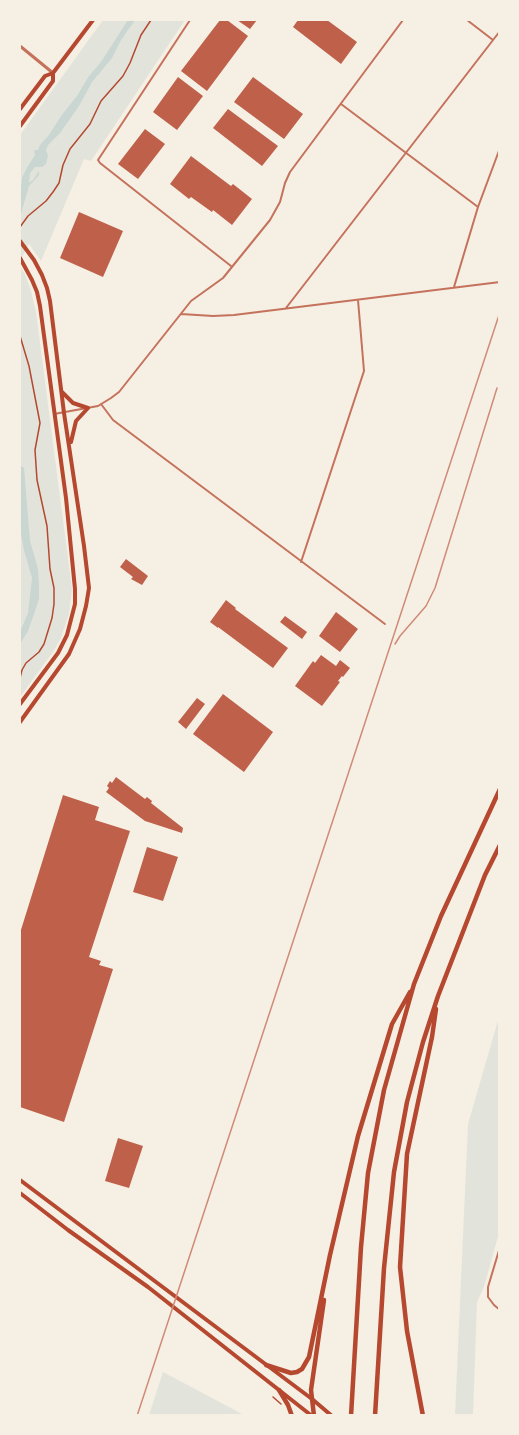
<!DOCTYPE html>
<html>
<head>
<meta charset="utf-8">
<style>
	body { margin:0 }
	#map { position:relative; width:519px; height:1435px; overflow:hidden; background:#f6efe4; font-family:"IBM Plex Sans",sans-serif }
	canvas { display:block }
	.frame { position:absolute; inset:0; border:21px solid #f6efe4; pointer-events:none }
</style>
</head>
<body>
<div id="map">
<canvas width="519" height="1435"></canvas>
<div class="frame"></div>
</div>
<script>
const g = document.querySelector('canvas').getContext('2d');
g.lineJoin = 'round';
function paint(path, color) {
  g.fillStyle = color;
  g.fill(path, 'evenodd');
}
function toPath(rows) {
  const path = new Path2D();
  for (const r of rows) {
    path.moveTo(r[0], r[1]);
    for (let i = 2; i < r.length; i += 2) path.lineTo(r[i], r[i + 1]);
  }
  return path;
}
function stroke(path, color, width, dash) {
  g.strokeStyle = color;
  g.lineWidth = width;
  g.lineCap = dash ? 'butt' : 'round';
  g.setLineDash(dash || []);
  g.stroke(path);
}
paint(toPath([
	[103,20,185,20,91,161,84,159,41,261,29,244,20,261,20,135],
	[20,267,25,274,31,291,36,312,72,589,69,614,60,640,53,652,20,697],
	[499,1017,499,1233,484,1287,477,1302,473,1415,455,1415,468,1124],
	[163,1372,244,1415,149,1415]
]), '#e2e4dc');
paint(toPath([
	[128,20,135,20,121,40,112,58,92,82,79,106,60,133,48,145,46,150,48,156,46,164,42,167,35,167,30,173,29,183,33,180,39,171,39,175,29,186,20,217,20,196,22,178,28,166,35,155,34,151,35,150,38,150,40,145,49,135,61,116,77,96,89,76,101,62],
	[20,458,21,466,24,468,30,541,38,569,39,586,39,599,35,611,28,631,20,644,20,632,28,613,32,578,24,550,20,529]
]), '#c9d6d2');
paint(toPath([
	[220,20,227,20,248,36,207,91,181,71],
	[237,20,257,20,250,29],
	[298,20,327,20,357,42,341,64,293,27],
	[178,77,203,96,177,130,153,112],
	[253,77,303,114,284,139,234,102],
	[228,109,278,146,262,166,213,128],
	[145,129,165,144,138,179,118,164],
	[191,156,231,186,233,184,252,199,232,225,213,210,212,212,191,197,189,199,170,184],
	[79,212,123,231,103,277,60,258],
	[126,559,148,576,142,585,131,579,133,577,120,567],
	[226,600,236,608,235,609,288,648,273,668,218,627,218,628,210,622],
	[336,612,358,629,340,652,319,636],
	[285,616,307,632,302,639,280,622],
	[321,655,336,666,340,660,350,668,343,677,342,676,338,681,340,682,322,706,295,686,313,661,315,663],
	[223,694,273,732,244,772,193,734],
	[197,698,205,704,186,729,178,722],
	[116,777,145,799,147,797,152,801,151,803,183,828,182,833,145,821,106,792,109,788,107,786,110,781,112,783],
	[63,795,99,807,95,820,130,831,89,957,101,961,99,965,113,969,64,1122,20,1107,20,933],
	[147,847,178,857,163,901,133,892],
	[118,1138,143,1146,129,1188,105,1181]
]), '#bf614a');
stroke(toPath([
	[20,227,28,216,46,201,53,192,59,183,63,165,70,149,90,124,101,101,123,76,130,63,141,35,151,20],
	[20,336,29,366,40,423,35,450,37,480,47,526,50,569,54,588,54,604,52,618,44,644,39,652,26,663,22,670,20,678],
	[273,1397,281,1404]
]), '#b5482f', 1.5);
stroke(toPath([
	[190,20,98,160,100,163,231,266],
	[467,20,493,40],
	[341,104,478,207],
	[454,287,478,207,500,148],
	[286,308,500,31],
	[181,314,213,316,234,315,500,282],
	[101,404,113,420,385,624],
	[54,414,98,406,111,398,119,392,191,301,223,278,270,220,280,202,285,183,290,172,403,20],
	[301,562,364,371,358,300],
	[500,1247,488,1287,488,1297,494,1305,500,1310]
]), '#c5725c', 2);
stroke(toPath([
	[20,46,53,73]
]), '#c5725c', 3);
stroke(toPath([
	[20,109,45,76,53,73,93,20],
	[20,126,53,81,53,73],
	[20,241,34,260,42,275,47,288,50,301,64,413,84,546,89,588,86,606,80,629,69,654,20,722],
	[20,258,32,280,37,292,40,306,66,498,75,589,75,604,67,635,58,653,20,704],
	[62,392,73,403,88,408,76,421,71,442],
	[20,1180,312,1399,332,1416],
	[20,1193,68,1230,148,1287,312,1416]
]), '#b5482f', 4);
stroke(toPath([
	[266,1365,291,1373,297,1372,302,1369,309,1357,330,1255,358,1136,392,1024,410,992],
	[279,1390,288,1405,292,1416],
	[314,1416,311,1390,324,1300],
	[351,1416,361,1247,368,1173,384,1090,414,984,441,916,500,789],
	[375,1416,384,1268,394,1172,407,1102,423,1042,438,996,485,875,500,845],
	[423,1416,407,1331,400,1267,407,1154,432,1037,436,1009]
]), '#b5482f', 4.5);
stroke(toPath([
	[395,644,400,636,426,606,435,588,497,388],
	[137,1416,500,312]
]), '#cf8b77', 1.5);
</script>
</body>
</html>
